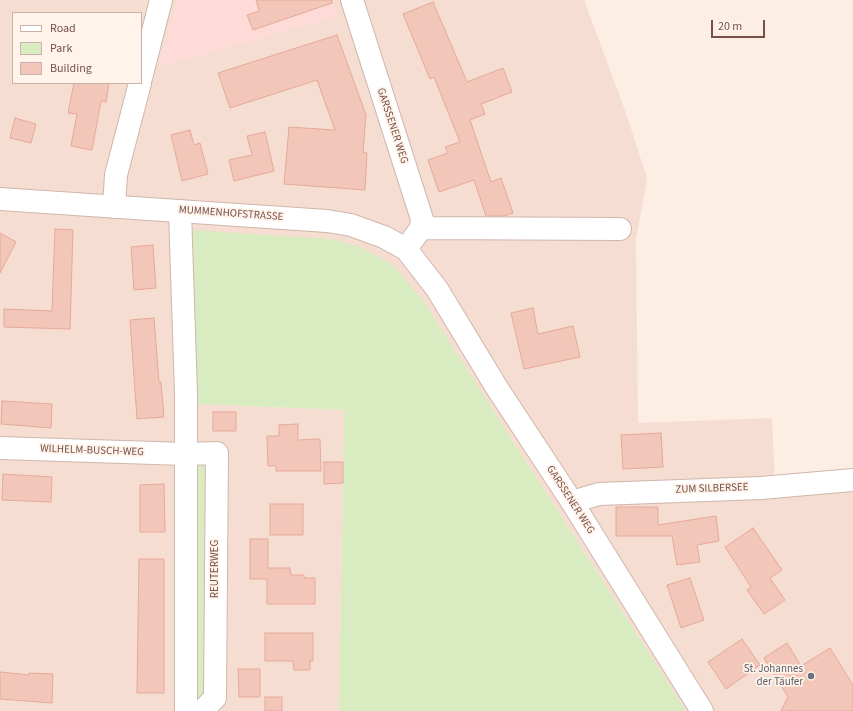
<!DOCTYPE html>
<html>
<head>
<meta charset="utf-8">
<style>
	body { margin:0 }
	#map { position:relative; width:853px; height:711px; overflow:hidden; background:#fdeee3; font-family:"Source Sans 3",sans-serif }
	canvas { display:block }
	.legend { position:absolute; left:12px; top:12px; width:130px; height:72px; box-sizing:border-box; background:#fff3ea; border:1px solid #c8b2a9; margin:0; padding:5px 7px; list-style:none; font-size:12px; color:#755048 }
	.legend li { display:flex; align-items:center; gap:8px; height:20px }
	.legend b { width:20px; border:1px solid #c8b2a9 }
	.scale { position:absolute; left:711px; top:20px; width:54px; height:18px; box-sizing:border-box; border:2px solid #755048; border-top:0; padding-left:5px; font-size:12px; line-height:14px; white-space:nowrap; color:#755048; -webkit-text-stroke:3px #fff3ea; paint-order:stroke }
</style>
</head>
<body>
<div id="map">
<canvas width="853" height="711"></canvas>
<ul class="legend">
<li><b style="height:5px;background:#fff"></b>Road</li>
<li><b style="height:11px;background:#d9ebc1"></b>Park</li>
<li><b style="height:11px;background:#f3c6ba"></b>Building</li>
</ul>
<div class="scale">20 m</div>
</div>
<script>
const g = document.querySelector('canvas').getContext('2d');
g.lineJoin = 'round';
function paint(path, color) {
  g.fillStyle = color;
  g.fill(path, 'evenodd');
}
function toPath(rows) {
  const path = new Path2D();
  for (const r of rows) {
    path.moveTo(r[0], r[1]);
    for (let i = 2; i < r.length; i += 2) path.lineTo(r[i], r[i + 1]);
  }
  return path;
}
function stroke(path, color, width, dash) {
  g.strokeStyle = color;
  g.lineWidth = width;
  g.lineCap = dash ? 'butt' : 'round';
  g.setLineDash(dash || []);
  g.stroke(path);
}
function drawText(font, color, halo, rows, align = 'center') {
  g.font = font + ' "Source Sans 3",sans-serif';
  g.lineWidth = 3.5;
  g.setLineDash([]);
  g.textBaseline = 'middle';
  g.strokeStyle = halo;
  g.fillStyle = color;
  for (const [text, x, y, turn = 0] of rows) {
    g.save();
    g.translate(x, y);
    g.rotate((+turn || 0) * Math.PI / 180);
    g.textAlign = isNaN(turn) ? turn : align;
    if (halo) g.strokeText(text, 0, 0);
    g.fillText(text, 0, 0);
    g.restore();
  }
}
paint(toPath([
	[0,0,584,0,626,113,647,178,636,240,638,423,772,418,775,487,853,480,853,711,686,711,422,299,196,404,344,410,339,711,0,711],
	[13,13,141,13,141,83,13,83]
]), '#f5ded1');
paint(toPath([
	[177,0,332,0,337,16,158,68]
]), '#fedbd6');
paint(toPath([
	[189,230,332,239,360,247,391,264,422,299,686,711,339,711,344,410,196,404],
	[209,463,209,699,194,699,194,464]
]), '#d9ebc1');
const building = toPath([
	[256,0,332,0,332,3,253,30,247,15,259,11,256,0],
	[433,2,467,82,503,68,512,92,481,104,485,114,470,120,491,182,501,178,513,213,504,216,486,216,474,180,439,192,428,160,448,153,445,147,460,142,434,77,430,79,403,14,433,2],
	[337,35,366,115,363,152,367,153,365,190,284,184,289,127,335,130,317,80,230,108,218,73,337,35],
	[74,83,109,83,106,102,101,101,92,150,71,146,77,114,68,113,74,83],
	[15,118,36,124,31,143,10,138,15,118],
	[190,130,194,145,200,143,208,174,182,181,171,135,190,130],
	[265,132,274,171,234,181,229,160,252,155,247,136,265,132],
	[55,229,73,230,70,329,4,327,4,309,52,311,55,229],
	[0,233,16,242,0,273,0,233],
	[153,245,156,288,134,290,131,247,153,245],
	[533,308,538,334,573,326,580,357,524,369,511,313,533,308],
	[154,318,159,382,161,382,164,417,137,419,130,320,154,318],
	[2,401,52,404,51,428,1,424,2,401],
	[213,412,236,412,236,431,213,431,213,412],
	[298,424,298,440,320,439,321,471,276,471,276,466,268,466,267,436,279,436,279,425,298,424],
	[661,433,663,467,623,469,621,435,661,433],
	[324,462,343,462,343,483,324,484,324,462],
	[3,474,52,477,51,502,2,500,3,474],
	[164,484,165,532,140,532,140,485,164,484],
	[270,504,303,504,303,535,270,535,270,504],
	[616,507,658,507,658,525,716,516,719,541,697,545,700,562,677,565,672,536,616,536,616,507],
	[753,528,782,570,770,578,785,600,764,614,747,590,751,587,725,547,753,528],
	[250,539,268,539,268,568,290,568,291,575,304,575,304,578,315,578,315,604,267,604,267,579,250,579,250,539],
	[139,559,164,559,164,693,137,693,139,559],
	[690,578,704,620,681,628,667,585,690,578],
	[265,633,313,633,313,661,310,661,310,670,294,670,293,661,265,661,265,633],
	[742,639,760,665,726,689,708,662,742,639],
	[787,643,801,666,830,648,853,685,853,711,781,711,788,697,764,658,787,643],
	[238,669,260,669,260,697,239,697,238,669],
	[0,672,29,675,29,673,53,674,52,703,0,699,0,672],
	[265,697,282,697,282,711,265,711,265,697]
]);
paint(building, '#f3c6ba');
stroke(building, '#e6a999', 1);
const minor = toPath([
	[352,0,422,219,421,228,406,249],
	[180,211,186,394,186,711],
	[421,228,620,229],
	[0,448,185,454,217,453,215,698,202,711],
	[572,502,599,494,761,488,853,480]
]);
const tertiary = toPath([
	[141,78,161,0],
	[0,199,327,221,351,225,384,237,406,249,437,289,497,388,572,502,702,711],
	[114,207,116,175,140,83]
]);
stroke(minor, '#d0b6ac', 24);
stroke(tertiary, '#d0b6ac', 24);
stroke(minor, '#fff', 22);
stroke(tertiary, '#fff', 22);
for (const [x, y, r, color] of [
	[811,676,4,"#6b7280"]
]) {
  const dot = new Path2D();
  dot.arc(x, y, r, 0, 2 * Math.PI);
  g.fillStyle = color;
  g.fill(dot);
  stroke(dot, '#fff3ea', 1.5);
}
drawText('11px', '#755048', '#fff3ea', [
	["GARSSENER WEG",392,126,72],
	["MUMMENHOFSTRASSE",231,214,4],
	["WILHELM-BUSCH-WEG",92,451,2],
	["ZUM SILBERSEE",712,489,-2],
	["GARSSENER WEG",570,500,57],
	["REUTERWEG",216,569,-90]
]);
drawText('11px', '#5b616d', '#fff3ea', [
	["St. Johannes",803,670],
	["der Täufer",803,683]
], 'right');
</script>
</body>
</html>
